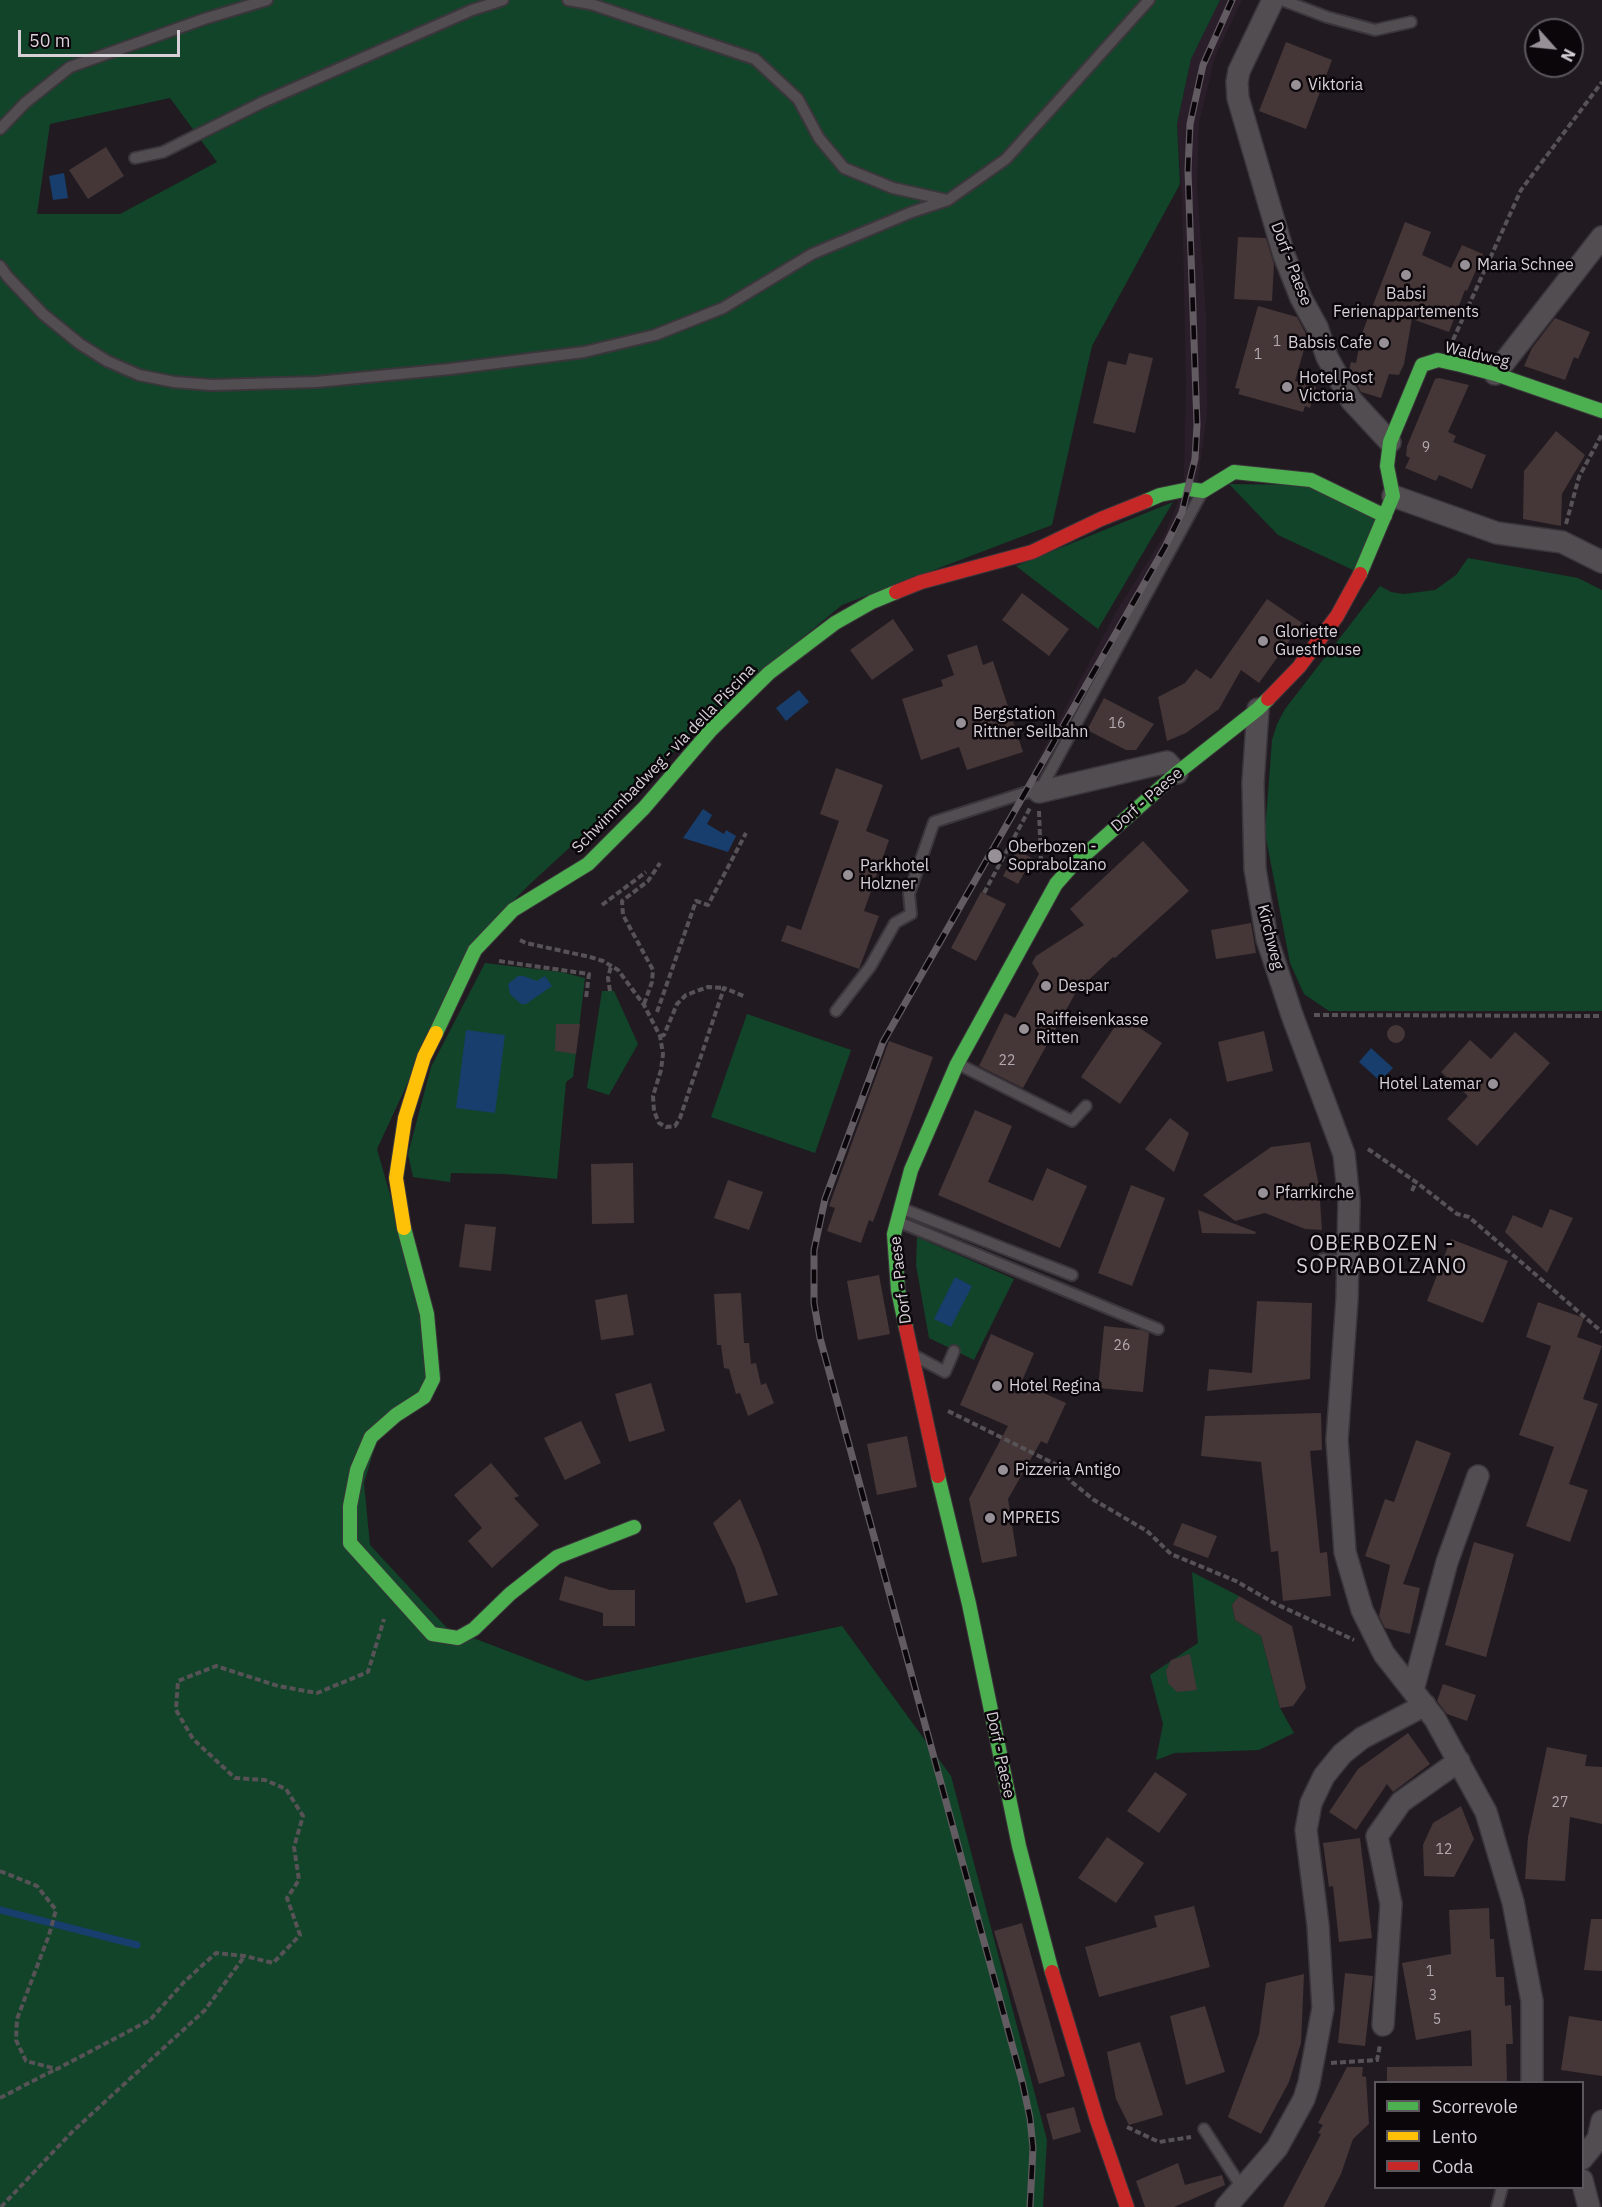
<!DOCTYPE html>
<html>
<head>
<meta charset="utf-8">
<style>
	body { margin:0 }
	#map { position:relative; width:1602px; height:2207px; overflow:hidden; background:#211b21; font-family:"IBM Plex Sans",sans-serif }
	canvas { display:block }
	.legend { position:absolute; left:1374px; top:2081px; width:210px; height:108px; box-sizing:border-box; background:#0a060a; border:2px solid #5c575c; margin:0; padding:8px 10px; list-style:none; font-size:18px; color:#d7d0d7 }
	.legend li { display:flex; align-items:center; gap:12px; height:30px }
	.legend b { width:30px; border:2px solid #5c575c }
	.north { position:absolute; left:1524px; top:18px; width:60px; height:60px; box-sizing:border-box; background:#0a060a; border:2px solid #5c575c; border-radius:50%; rotate:117deg; font-size:16px; font-weight:700; line-height:24px; text-align:center; color:#d7d0d7 }
	.north::after { content:''; display:block; margin:auto; width:21px; height:27px; background:#979197; clip-path:polygon(50% 0,100% 100%,50% 72%,0 100%) }
	.scale { position:absolute; left:18px; top:30px; width:162px; height:27px; box-sizing:border-box; border:3px solid #d7d0d7; border-top:0; padding-left:8px; font-size:18px; line-height:21px; white-space:nowrap; color:#d7d0d7; -webkit-text-stroke:4px #0a060a; paint-order:stroke }
</style>
</head>
<body>
<div id="map">
<canvas width="1602" height="2207"></canvas>
<ul class="legend">
<li><b style="height:8px;background:#4caf50"></b>Scorrevole</li>
<li><b style="height:8px;background:#ffc107"></b>Lento</li>
<li><b style="height:8px;background:#c62828"></b>Coda</li>
</ul>
<div class="north">N</div>
<div class="scale">50 m</div>
</div>
<script>
const g = document.querySelector('canvas').getContext('2d');
g.lineJoin = 'round';
function paint(path, color) {
  g.fillStyle = color;
  g.fill(path, 'evenodd');
}
function toPath(rows) {
  const path = new Path2D();
  for (const r of rows) {
    if (r.length === 3) {
      path.moveTo(r[0] + r[2], r[1]);
      path.arc(r[0], r[1], r[2], 0, 2 * Math.PI);
      continue;
    }
    path.moveTo(r[0], r[1]);
    for (let i = 2; i < r.length; i += 2) path.lineTo(r[i], r[i + 1]);
  }
  return path;
}
function stroke(path, color, width, dash) {
  g.strokeStyle = color;
  g.lineWidth = width;
  g.lineCap = dash ? 'butt' : 'round';
  g.setLineDash(dash || []);
  g.stroke(path);
}
function drawText(font, color, halo, rows, align = 'center') {
  g.font = font + ' "IBM Plex Sans",sans-serif';
  g.lineWidth = 5;
  g.setLineDash([]);
  g.textBaseline = 'middle';
  g.strokeStyle = halo;
  g.fillStyle = color;
  for (const [text, x, y, turn = 0] of rows) {
    g.save();
    g.translate(x, y);
    g.rotate((+turn || 0) * Math.PI / 180);
    g.textAlign = isNaN(turn) ? turn : align;
    if (halo) g.strokeText(text, 0, 0);
    g.fillText(text, 0, 0);
    g.restore();
  }
}
paint(toPath([
	[1220,0,1242,0,1215,57,1199,123,1197,186,1206,316,1207,414,1198,478,1189,511,1041,778,1031,773,1116,612,1164,536,1176,507,1184,478,1186,383,1182,197,1177,124,1191,59]
]), '#2b1e2b');
paint(toPath([
	[0,0,1220,0,1191,59,1177,124,1180,184,1092,346,1052,525,842,605,755,677,530,884,474,940,377,1149,441,1374,377,1440,364,1483,370,1545,447,1628,586,1681,842,1626,951,1776,1047,2140,1043,2207,0,2207],
	[170,98,217,162,120,214,37,214,50,124],
	[1229,484,1310,485,1378,517,1353,570,1278,535],
	[1173,502,1098,629,1016,566],
	[1468,558,1578,578,1602,590,1602,1011,1329,1011,1304,994,1290,963,1265,833,1272,740,1277,724,1285,709,1380,586,1391,592,1404,594,1435,590,1456,575],
	[485,963,561,972,585,978,573,1077,566,1082,557,1179,504,1174,451,1173,450,1182,413,1177,408,1154,431,1067],
	[602,991,614,991,638,1044,609,1095,587,1088],
	[747,1014,851,1050,815,1153,711,1117],
	[917,1237,1014,1279,974,1360,929,1338,916,1265],
	[1192,1572,1239,1596,1232,1605,1235,1620,1261,1636,1280,1708,1294,1733,1259,1750,1175,1753,1156,1760,1163,1724,1150,1675,1198,1643]
]), '#114429');
paint(toPath([
	[64,173,68,198,53,200,49,176],
	[799,690,809,702,786,721,776,708],
	[703,809,712,815,707,824,724,834,726,830,736,836,728,852,683,838],
	[518,976,524,976,537,981,545,976,552,986,526,1004,521,1004,510,994,508,984],
	[466,1030,505,1035,495,1113,456,1108],
	[1371,1048,1393,1068,1380,1081,1359,1062],
	[955,1277,972,1286,951,1327,934,1319]
]), '#173e6c');
stroke(toPath([
	[0,1910,137,1945]
]), '#173e6c', 7);
paint(toPath([
	[1286,42,1332,60,1306,129,1259,111],
	[106,147,124,176,88,199,69,170],
	[1405,222,1431,232,1422,255,1451,268,1462,245,1483,254,1467,291,1465,290,1449,332,1412,319,1404,364,1399,375,1389,374,1381,398,1361,392,1349,370,1351,362,1356,363,1361,336],
	[1238,237,1266,238,1274,264,1272,301,1234,299],
	[1258,306,1297,317,1305,332,1307,339,1295,381,1316,387,1310,408,1305,406,1303,412,1238,394,1240,389,1235,388],
	[1555,318,1590,332,1578,359,1574,357,1565,380,1524,366,1532,348],
	[1129,353,1153,358,1135,433,1093,423,1108,361,1126,365],
	[1439,378,1469,385,1448,432,1456,436,1453,442,1486,455,1472,489,1439,475,1436,481,1405,468,1410,458,1406,456,1407,446,1435,379],
	[1556,431,1585,455,1562,494,1561,526,1523,519,1524,471],
	[1022,593,1069,629,1049,656,1002,620],
	[1267,599,1302,623,1259,683,1241,670,1219,709,1186,733,1167,741,1158,697,1185,683,1196,669,1211,679],
	[893,619,914,650,872,680,850,650],
	[977,645,983,665,993,661,1023,752,967,770,959,747,921,760,902,699,943,686,941,680,954,675,947,655],
	[1104,698,1154,724,1136,750,1126,750,1087,730],
	[836,768,883,785,866,831,889,840,864,911,879,916,859,969,781,941,787,925,801,930,839,821,820,814],
	[1143,841,1189,891,1115,958,1113,957,1076,992,1023,1088,979,1066,1005,1013,1015,1018,1039,974,1032,963,1036,956,1084,925,1070,909],
	[1017,850,1037,861,1027,868,1018,884,1003,876],
	[981,892,1006,904,976,961,951,948],
	[1251,923,1256,953,1216,959,1211,930],
	[1122,1016,1162,1043,1120,1104,1081,1077],
	[556,1024,580,1024,576,1054,555,1051],
	[1396,1034,9],
	[1264,1031,1273,1071,1227,1082,1218,1042],
	[1515,1032,1550,1063,1477,1146,1447,1119,1468,1096,1441,1072,1470,1040,1491,1059],
	[889,1041,933,1057,873,1222,869,1220,861,1243,827,1231,835,1208,829,1206],
	[975,1110,1012,1126,988,1182,1033,1201,1047,1168,1087,1186,1060,1248,938,1195],
	[1170,1118,1189,1133,1174,1172,1145,1149],
	[1310,1142,1319,1186,1322,1230,1305,1229,1265,1213,1235,1221,1203,1195,1271,1147],
	[633,1163,634,1223,592,1224,591,1164],
	[728,1180,763,1192,749,1230,714,1218],
	[1131,1185,1165,1198,1132,1286,1098,1273],
	[1550,1209,1573,1218,1547,1273,1505,1232,1513,1215,1542,1228],
	[1198,1210,1256,1232,1255,1234,1202,1233],
	[465,1224,496,1227,491,1271,459,1267],
	[1451,1239,1508,1261,1483,1323,1427,1301],
	[879,1275,890,1334,858,1340,847,1281],
	[741,1293,744,1343,749,1343,751,1364,756,1363,761,1385,766,1383,774,1403,748,1416,740,1393,736,1394,729,1369,724,1368,721,1345,717,1345,714,1294],
	[627,1294,634,1335,601,1340,595,1300],
	[1257,1301,1312,1303,1310,1379,1207,1391,1209,1369,1252,1373],
	[1538,1302,1584,1318,1577,1337,1602,1346,1583,1399,1598,1404,1569,1484,1588,1490,1570,1542,1526,1526,1554,1447,1519,1435,1551,1346,1526,1337],
	[1104,1326,1142,1330,1149,1333,1143,1392,1098,1388],
	[991,1334,1034,1353,1021,1383,1066,1403,1047,1444,1041,1441,1008,1499,1017,1556,982,1563,969,1499,1008,1426,960,1405],
	[651,1383,665,1431,629,1442,615,1394],
	[1321,1413,1322,1450,1310,1451,1320,1553,1327,1552,1331,1596,1283,1601,1278,1551,1271,1552,1261,1462,1201,1456,1205,1416],
	[581,1421,601,1463,565,1480,544,1438],
	[907,1436,917,1487,877,1495,867,1444],
	[1416,1440,1451,1453,1403,1584,1420,1588,1410,1634,1385,1628,1379,1616,1390,1565,1365,1556,1385,1499,1394,1502],
	[491,1463,519,1496,514,1498,539,1525,492,1568,468,1541,482,1528,454,1495],
	[740,1499,759,1543,778,1595,746,1603,735,1568,713,1523],
	[1182,1523,1217,1536,1208,1558,1173,1545],
	[1474,1542,1514,1554,1486,1657,1445,1645],
	[565,1576,610,1590,635,1590,635,1626,603,1626,603,1613,559,1600],
	[1239,1596,1292,1626,1306,1688,1293,1706,1280,1708,1261,1636,1235,1620,1232,1605],
	[1190,1654,1197,1690,1177,1692,1168,1683,1166,1671,1171,1660],
	[1443,1684,1476,1695,1467,1721,1447,1714,1437,1701],
	[1408,1733,1430,1764,1393,1792,1387,1784,1356,1830,1329,1812,1358,1769],
	[1547,1747,1587,1755,1585,1766,1602,1767,1602,1824,1570,1817,1565,1881,1525,1879,1528,1837],
	[1155,1772,1187,1794,1159,1833,1127,1811],
	[1461,1806,1474,1839,1454,1877,1424,1876,1423,1845,1433,1823],
	[1107,1837,1144,1863,1116,1903,1078,1878],
	[1360,1838,1372,1938,1339,1942,1333,1886,1329,1887,1323,1843],
	[1194,1906,1210,1967,1099,1997,1085,1947,1157,1927,1154,1916],
	[1489,1908,1490,1939,1494,1939,1496,1977,1504,1977,1505,2006,1511,2005,1513,2044,1506,2044,1507,2082,1387,2082,1387,2067,1472,2066,1471,2030,1416,2040,1402,1963,1451,1954,1449,1910],
	[1591,1919,1602,1919,1602,1971,1584,1970],
	[1022,1923,1065,2076,1039,2084,994,1931],
	[1345,1973,1373,1976,1365,2046,1338,2043],
	[1304,1974,1301,2043,1289,2082,1261,2134,1228,2117,1259,2034,1266,1983],
	[1205,2006,1225,2072,1186,2085,1170,2016],
	[1569,2016,1602,2021,1602,2076,1561,2070],
	[1140,2042,1163,2115,1129,2125,1116,2099,1107,2052],
	[1347,2067,1363,2067,1362,2076,1366,2077,1369,2124,1353,2139,1341,2174,1324,2207,1283,2207,1321,2134,1318,2133,1323,2125,1318,2123],
	[1074,2107,1081,2132,1053,2140,1046,2114],
	[1178,2163,1185,2185,1222,2175,1225,2185,1174,2207,1145,2207,1136,2181]
]), '#453637');
const lane = toPath([
	[568,0,591,4,755,59,798,99,819,138,844,168,893,188,947,200],
	[1282,0,1327,17,1375,30,1411,22],
	[0,129,25,103,70,67,204,19,267,0],
	[135,158,163,152,263,102,472,10,503,0],
	[0,266,7,276,43,314,80,344,107,361,139,375,174,382,212,385,316,382,450,369,584,352,655,335,723,308,812,254,912,212,948,200,1006,159,1149,0],
	[836,1011,870,967,895,923,911,914,909,894,934,822,1024,793,1039,792,1201,494],
	[958,1064,1072,1121,1086,1106],
	[903,1209,1072,1275],
	[899,1222,1158,1329],
	[1323,1259,1346,1261],
	[917,1357,945,1372,954,1351],
	[1204,2129,1235,2177,1244,2188],
	[1497,2207,1502,2188]
]);
const street = toPath([
	[1273,0,1239,71,1237,82,1238,98,1284,255,1301,298,1317,327,1327,357,1351,400,1390,442],
	[1495,374,1602,237],
	[1393,496,1497,533,1562,542,1602,562],
	[1258,709,1253,783,1255,869,1267,939,1292,1015,1344,1154,1349,1201,1347,1299,1337,1440,1345,1552,1362,1610,1384,1654,1435,1719,1486,1812,1513,1902,1532,2001,1532,2082],
	[1039,792,1167,762,1177,773],
	[1413,1690,1447,1562,1478,1476],
	[1383,2025,1391,1904,1377,1836,1401,1802,1459,1761],
	[1582,2159,1598,2139,1602,2121],
	[1582,2180,1589,2207],
	[1226,2207,1277,2148,1304,2099,1309,2083,1323,2008,1318,1925,1306,1830,1311,1803,1324,1776,1342,1754,1362,1738,1425,1705]
]);
const fast = toPath([
	[1146,501,1160,495,1189,489,1203,491,1234,472,1311,480,1385,516],
	[1360,574,1393,496,1387,466,1390,442,1422,365,1438,360,1461,365,1495,374,1602,411],
	[436,1033,475,950,513,910,588,864,644,808,711,730,769,673,835,623,872,602,896,592],
	[404,1228,427,1314,433,1379,424,1397,396,1415,371,1437,357,1470,350,1506,350,1543,432,1634,458,1638,474,1629,510,1594,557,1557,634,1527],
	[906,1328,898,1290,894,1234,911,1170,957,1064,1056,884,1071,867,1177,773,1258,709,1268,699],
	[938,1476,969,1604,1019,1846,1052,1972]
]);
const slow = toPath([
	[404,1228,396,1178,405,1118,424,1057,436,1033]
]);
const jam = toPath([
	[896,592,921,582,1032,552,1101,519,1146,501],
	[1268,699,1299,667,1337,616,1360,574],
	[906,1328,938,1476],
	[1052,1972,1097,2120,1127,2207]
]);
stroke(lane, '#3b363b', 14);
stroke(street, '#3b363b', 24);
stroke(fast, '#3b363b', 16);
stroke(slow, '#3b363b', 16);
stroke(jam, '#3b363b', 16);
stroke(toPath([
	[1453,340,1521,190,1602,82],
	[1566,524,1579,477,1602,434],
	[1039,811,1041,863],
	[984,893,1030,808],
	[602,905,646,872],
	[520,940,526,943,590,957,603,961,618,970,644,1005,660,1036,663,1054,661,1070,653,1096,654,1111,659,1123,666,1127,675,1126,680,1118,724,988,746,997],
	[499,961,589,974,586,998],
	[610,991,608,978,611,966],
	[644,1004,652,982,653,970,623,915,622,901,648,881,660,863],
	[657,1012,696,901,708,905,746,833],
	[1314,1015,1602,1016],
	[660,1036,664,1035,677,1004,686,995,708,987,724,988],
	[1368,1149,1416,1182,1457,1214,1469,1217,1602,1332],
	[1412,1191,1416,1182],
	[948,1411,1055,1464,1073,1483,1094,1500,1147,1531,1171,1554,1236,1581,1276,1604,1354,1640],
	[0,1871,37,1886,56,1910,49,1935,17,2019,16,2040,26,2061,57,2069,150,2020,184,1982,216,1953,245,1956,273,1963,300,1935,287,1898,299,1880,294,1847,303,1816,286,1789,265,1780,235,1778,193,1739,176,1710,178,1681,216,1666,278,1686,317,1693,368,1672,384,1619],
	[1331,2063,1377,2060,1380,2045],
	[0,2098,56,2069],
	[1127,2127,1159,2142,1191,2137],
	[1,2207,72,2132,205,2010,244,1957]
]), '#565256', 4, [6, 3]);
stroke(lane, '#514d51', 10);
stroke(street, '#514d51', 21);
stroke(fast, '#4caf50', 14);
stroke(slow, '#ffc107', 14);
stroke(jam, '#c62828', 14);
const rail = toPath([
	[1030,2207,1033,2148,1030,2118,1023,2085,820,1338,814,1303,814,1250,825,1199,883,1042,1165,547,1182,512,1195,459,1197,425,1188,170,1190,124,1203,65,1232,0]
]);
stroke(rail, '#625c62', 7);
stroke(rail, '#0a060a', 4.5, [14]);
for (const [x, y, r, color] of [
	[1296,85,6,"#979197"],
	[1465,265,6,"#979197"],
	[1406,275,6,"#979197"],
	[1384,343,6,"#979197"],
	[1287,387,6,"#979197"],
	[1263,641,6,"#979197"],
	[961,723,6,"#979197"],
	[995,856,8,"#979197"],
	[848,875,6,"#979197"],
	[1046,986,6,"#979197"],
	[1024,1029,6,"#979197"],
	[1493,1084,6,"#979197"],
	[1263,1193,6,"#979197"],
	[997,1386,6,"#979197"],
	[1003,1470,6,"#979197"],
	[990,1518,6,"#979197"]
]) {
  const dot = new Path2D();
  dot.arc(x, y, r, 0, 2 * Math.PI);
  g.fillStyle = color;
  g.fill(dot);
  stroke(dot, '#0a060a', 2);
}
drawText('14px', '#b2aaaf', null, [
	["1",1277,342],
	["1",1258,355],
	["9",1426,448],
	["16",1117,724],
	["22",1007,1061],
	["26",1122,1346],
	["27",1560,1803],
	["12",1444,1850],
	["1",1430,1972],
	["3",1433,1996],
	["5",1437,2020]
]);
drawText('16px', '#d7d0d7', '#0a060a', [
	["Viktoria",1308,85],
	["Maria Schnee",1477,265],
	["Babsi",1406,294,"center"],
	["Ferienappartements",1406,312,"center"],
	["Babsis Cafe",1372,343,"right"],
	["Hotel Post",1299,378],
	["Victoria",1299,396],
	["Gloriette",1275,632],
	["Guesthouse",1275,650],
	["Bergstation",973,714],
	["Rittner Seilbahn",973,732],
	["Oberbozen -",1008,847],
	["Soprabolzano",1008,865],
	["Parkhotel",860,866],
	["Holzner",860,884],
	["Despar",1058,986],
	["Raiffeisenkasse",1036,1020],
	["Ritten",1036,1038],
	["Hotel Latemar",1481,1084,"right"],
	["Pfarrkirche",1275,1193],
	["Hotel Regina",1009,1386],
	["Pizzeria Antigo",1015,1470],
	["MPREIS",1002,1518]
], 'left');
drawText('16px', '#d7d0d7', '#0a060a', [
	["Dorf - Paese",1291,264,69],
	["Waldweg",1477,355,13],
	["Schwimmbadweg - via della Piscina",664,759,-46],
	["Dorf - Paese",1147,800,-41],
	["Kirchweg",1270,937,76],
	["Dorf - Paese",901,1280,-97],
	["Dorf - Paese",1000,1755,78]
]);
g.letterSpacing = '1.5px';
drawText('20px', '#d7d0d7', '#0a060a', [
	["OBERBOZEN -",1382,1244],
	["SOPRABOLZANO",1382,1267]
]);
g.letterSpacing = '0px';
</script>
</body>
</html>
